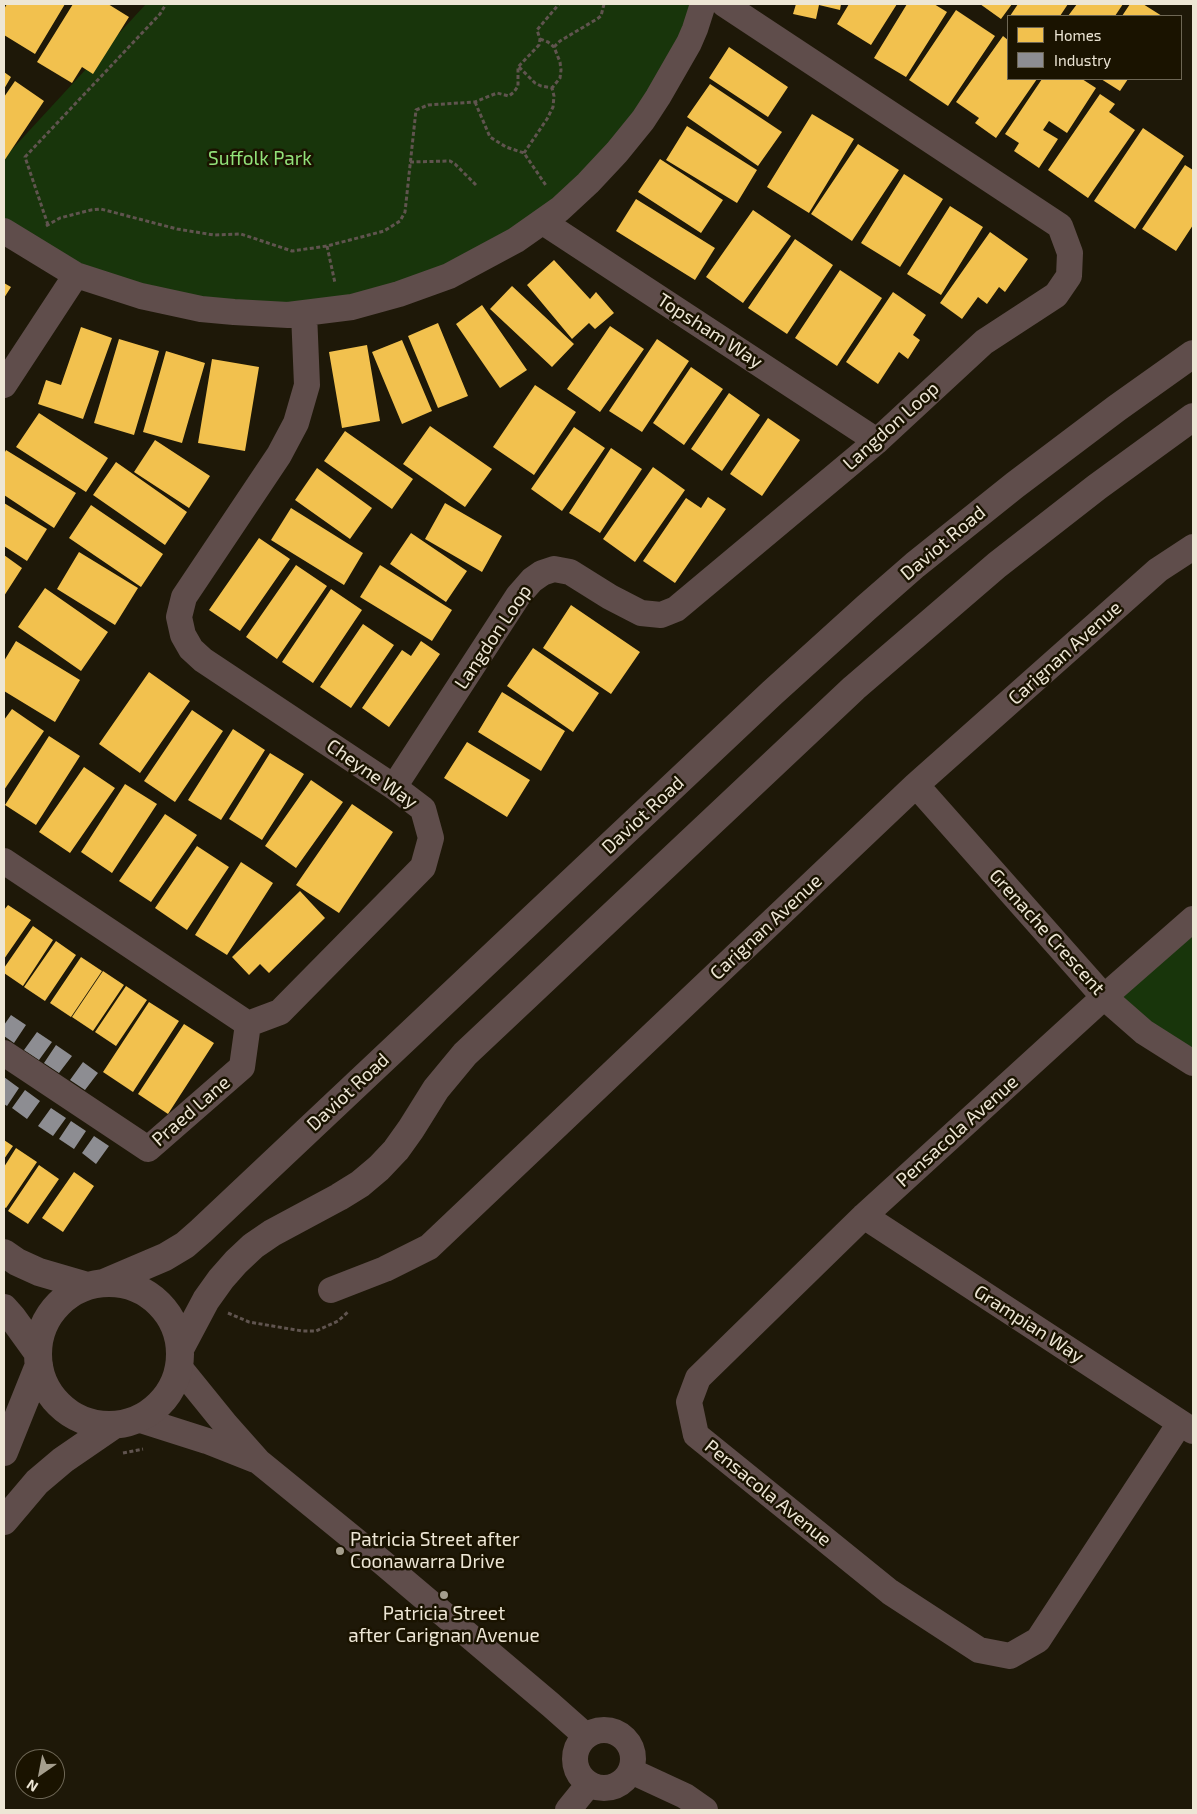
<!DOCTYPE html>
<html>
<head>
<meta charset="utf-8">
<style>
	body { margin:0 }
	#map { position:relative; width:1197px; height:1814px; overflow:hidden; background:#1e1808; font-family:"Exo 2",sans-serif }
	canvas { display:block }
	.frame { position:absolute; inset:0; border:5px solid #ede6d5; pointer-events:none }
	.legend { position:absolute; left:1007px; top:15px; width:175px; height:65px; box-sizing:border-box; background:#1a1300; border:1px solid #6e6755; margin:0; padding:6px 9px; list-style:none; font-size:15px; color:#ede6d5 }
	.legend li { display:flex; align-items:center; gap:10px; height:25px }
	.legend b { width:25px; border:1px solid #6e6755 }
	.north { position:absolute; left:15px; top:1749px; width:50px; height:50px; box-sizing:border-box; background:#1a1300; border:1px solid #6e6755; border-radius:50%; rotate:213deg; font-size:14px; font-weight:700; line-height:20px; text-align:center; color:#ede6d5 }
	.north::after { content:''; display:block; margin:auto; width:18px; height:22px; background:#a59e8d; clip-path:polygon(50% 0,100% 100%,50% 72%,0 100%) }
</style>
</head>
<body>
<div id="map">
<canvas width="1197" height="1814"></canvas>
<div class="frame"></div>
<ul class="legend">
<li><b style="height:14px;background:#f2c14e"></b>Homes</li>
<li><b style="height:14px;background:#8d8d92"></b>Industry</li>
</ul>
<div class="north">N</div>
</div>
<script>
const g = document.querySelector('canvas').getContext('2d');
g.lineJoin = 'round';
function paint(path, color) {
  g.fillStyle = color;
  g.fill(path, 'evenodd');
}
function toPath(rows) {
  const path = new Path2D();
  for (const r of rows) {
    if (r.length === 3) {
      path.moveTo(r[0] + r[2], r[1]);
      path.arc(r[0], r[1], r[2], 0, 2 * Math.PI);
      continue;
    }
    path.moveTo(r[0], r[1]);
    for (let i = 2; i < r.length; i += 2) path.lineTo(r[i], r[i + 1]);
  }
  return path;
}
function stroke(path, color, width, dash) {
  g.strokeStyle = color;
  g.lineWidth = width;
  g.lineCap = dash ? 'butt' : 'round';
  g.setLineDash(dash || []);
  g.stroke(path);
}
function drawText(font, color, halo, rows, align = 'center') {
  g.font = font + ' "Exo 2",sans-serif';
  g.lineWidth = 5;
  g.setLineDash([]);
  g.textBaseline = 'middle';
  g.strokeStyle = halo;
  g.fillStyle = color;
  for (const [text, x, y, turn = 0] of rows) {
    g.save();
    g.translate(x, y);
    g.rotate((+turn || 0) * Math.PI / 180);
    g.textAlign = isNaN(turn) ? turn : align;
    if (halo) g.strokeText(text, 0, 0);
    g.fillText(text, 0, 0);
    g.restore();
  }
}
paint(toPath([
	[146,4,703,4,684,52,543,222,352,307,179,305,4,231,4,158],
	[1193,919,1193,1063,1104,997]
]), '#18350b');
paint(toPath([
	[7,4,65,4,35,54,4,35,4,9],
	[73,4,108,4,129,17,93,74,82,67,72,83,37,62],
	[796,4,841,4,840,10,819,5,816,19,793,14],
	[849,4,897,4,871,45,837,24],
	[907,4,934,4,947,12,906,77,874,58],
	[980,4,1012,4,1001,19],
	[1018,4,1068,4,1060,16,1010,16],
	[1077,4,1123,4,1115,16,1068,16],
	[1130,4,1143,4,1162,16,1122,16],
	[956,10,995,36,948,106,909,80],
	[1003,36,1008,40,1008,79,1037,79,996,138,975,123,979,118,956,102],
	[729,47,788,87,768,117,709,78],
	[4,72,11,77,4,89],
	[1042,79,1082,79,1096,88,1067,133,1049,121,1043,130,1058,139,1039,168,1014,151,1019,143,1005,134],
	[1101,79,1128,79,1120,91],
	[15,81,44,101,4,161,4,97],
	[710,84,782,132,758,166,687,117],
	[1100,94,1115,104,1109,112,1135,130,1088,198,1048,170],
	[812,114,854,139,809,213,767,187],
	[687,126,757,170,737,203,666,160],
	[1143,128,1184,156,1135,229,1094,201],
	[858,144,899,170,852,241,811,214],
	[660,159,723,200,701,233,638,192],
	[1185,165,1193,170,1193,225,1176,251,1142,229],
	[904,174,943,199,900,267,861,243],
	[636,199,715,248,695,280,616,231],
	[950,206,983,227,941,295,907,274],
	[753,210,791,236,743,303,706,277],
	[990,232,1028,259,1005,292,999,287,987,304,978,297,962,319,940,303],
	[795,239,833,265,787,334,748,308],
	[554,260,590,299,596,292,614,313,595,329,589,323,572,339,527,285],
	[840,270,882,298,837,366,795,338],
	[4,283,11,287,4,298],
	[512,286,574,344,552,367,490,309],
	[893,292,926,315,913,335,920,340,908,359,899,352,878,384,846,362],
	[482,305,527,370,500,388,456,324],
	[438,323,468,396,438,408,408,336],
	[610,326,644,349,600,412,567,389],
	[81,327,112,338,83,419,38,404,46,380,61,385],
	[119,339,159,351,134,435,94,423],
	[657,339,689,361,642,432,609,411],
	[402,340,432,411,402,424,372,352],
	[367,345,380,421,342,428,329,352],
	[166,351,205,363,182,443,143,432],
	[212,359,259,367,245,451,198,443],
	[691,367,723,389,684,445,653,423],
	[535,385,576,412,534,475,493,447],
	[729,393,760,415,722,471,691,449],
	[39,413,108,458,86,492,16,447],
	[768,418,800,440,762,496,730,474],
	[430,426,492,469,465,507,403,464],
	[574,427,605,448,562,511,531,489],
	[345,431,413,479,392,509,324,461],
	[155,440,210,476,189,508,134,472],
	[611,448,642,469,600,533,569,513],
	[6,450,76,493,54,528,4,495,4,454],
	[116,462,187,512,165,545,93,495],
	[653,467,685,490,635,562,603,539],
	[317,468,372,508,350,539,295,500],
	[708,497,726,509,675,583,643,561,686,498,701,508],
	[4,503,47,529,27,561,4,546],
	[445,503,502,536,482,572,425,539],
	[91,505,163,554,141,587,69,538],
	[291,508,363,553,344,585,271,540],
	[411,533,467,571,446,602,390,564],
	[259,538,290,559,240,631,209,610],
	[79,552,138,588,115,625,57,589],
	[4,555,22,568,4,596],
	[296,565,327,586,277,659,246,637],
	[380,565,452,610,432,641,360,597],
	[45,588,108,632,81,671,18,627],
	[331,589,362,610,313,683,282,662],
	[571,605,640,652,611,694,543,648],
	[363,624,394,645,351,708,320,687],
	[16,641,80,680,55,722,4,691,4,661],
	[421,641,440,654,389,727,362,708,402,650,411,656],
	[533,648,599,693,573,732,507,686],
	[149,672,190,701,140,773,99,744],
	[502,692,565,731,541,771,478,732],
	[12,709,44,731,4,790,4,720],
	[192,710,223,731,175,802,144,781],
	[233,729,265,750,221,820,188,800],
	[49,736,80,756,36,825,5,805],
	[467,742,530,780,507,817,444,778],
	[270,753,304,774,262,840,229,819],
	[84,767,115,788,70,853,39,832],
	[311,780,343,802,296,868,265,846],
	[125,784,157,804,112,873,81,852],
	[352,804,393,832,339,913,296,885],
	[165,814,197,835,151,902,119,881],
	[197,846,229,867,187,930,155,908],
	[241,862,273,883,227,955,195,935],
	[300,891,325,918,269,973,260,964,249,975,232,957],
	[8,905,31,920,4,959,4,910],
	[33,926,53,940,23,986,4,973,4,968],
	[56,941,76,955,45,1001,24,987],
	[81,957,102,971,71,1017,50,1003],
	[103,971,124,985,93,1031,72,1017],
	[126,986,147,1000,116,1046,95,1032],
	[149,1002,179,1021,133,1092,103,1072],
	[184,1024,214,1043,168,1114,138,1094],
	[4,1140,13,1146,4,1159],
	[16,1148,37,1162,6,1208,4,1207,4,1167],
	[39,1165,59,1179,28,1224,8,1211],
	[74,1172,94,1186,63,1232,42,1218]
]), '#f2c14e');
paint(toPath([
	[11,1015,26,1025,14,1043,4,1036,4,1025],
	[37,1032,52,1042,39,1060,24,1050],
	[56,1045,72,1056,59,1073,44,1063],
	[83,1062,98,1073,85,1090,70,1080],
	[4,1077,19,1088,7,1106,4,1104],
	[25,1090,40,1101,27,1119,12,1108],
	[51,1108,66,1118,53,1136,38,1126],
	[71,1121,86,1131,74,1149,59,1139],
	[94,1136,109,1146,96,1164,82,1153]
]), '#8d8d92');
stroke(toPath([
	[540,39,548,42,554,47,560,62,561,70,560,78,552,88],
	[554,47,560,41,597,19,601,16,604,4],
	[519,67,535,83,541,86,552,88,554,96,553,107,547,119,524,153],
	[475,102,490,137,506,147,524,153,547,187],
	[410,162,450,161,455,164,476,185],
	[48,225,25,157,160,14,166,4],
	[46,226,60,218,91,210,101,209,177,229,214,235,241,234,292,251,327,246,384,231,400,221,405,212,416,110,428,105,475,102,497,93,509,96,514,92,518,86,518,67,539,45,540,39,537,30,559,4],
	[327,246,335,283],
	[228,1313,249,1322,302,1331,316,1331,338,1321,348,1312],
	[123,1453,143,1449]
]), '#60544f', 3, [4, 2.5]);
stroke(toPath([
	[543,222,877,441],
	[4,231,76,275,141,296,201,309,234,312,288,315,352,307,399,294,449,276,516,240,560,209,588,183,617,152,643,120,658,97,689,43,695,29,703,4],
	[4,385,76,275],
	[916,785,1104,997,1144,1032,1193,1063],
	[394,787,518,596,532,580,542,573,554,569,570,572,610,597,641,613,661,615,676,609,877,441,984,342,1056,295,1069,276,1070,253,1060,226,724,4],
	[4,861,248,1024,280,1012,423,867,431,838,423,809,394,787,203,660,191,649,183,635,179,617,184,597,279,455,296,423,307,385,304,313],
	[4,1053,148,1149,242,1067,248,1024],
	[864,1216,1193,1431],
	[331,1290,385,1269,429,1247,916,785,1158,570,1193,547],
	[179,1367,226,1425,258,1461,382,1562,551,1705,586,1736],
	[138,1419,207,1441,255,1460],
	[1180,1423,1038,1640,1010,1656,979,1650,890,1592,696,1435,689,1402,698,1378,864,1216,1104,997,1193,919],
	[604,1759,29],
	[631,1771,685,1796,705,1810],
	[568,1810,589,1784]
]), '#5f4d4b', 26);
stroke(toPath([
	[4,1253,17,1262,39,1272,87,1286],
	[104,1283,165,1257,185,1245,201,1231,772,693,867,607,915,565,1015,485,1117,408,1193,354],
	[109,1354,71],
	[4,1308,12,1317,38,1353],
	[180,1349,206,1300,221,1279,236,1262,253,1246,272,1233,339,1197,360,1184,379,1168,396,1150,411,1129,436,1089,465,1054,854,688,997,565,1097,487,1193,417],
	[4,1452,39,1365],
	[4,1521,37,1482,63,1460,114,1425]
]), '#5f4d4b', 28);
for (const [x, y, r, color] of [
	[340,1551,5,"#a59e8d"],
	[444,1595,5,"#a59e8d"]
]) {
  const dot = new Path2D();
  dot.arc(x, y, r, 0, 2 * Math.PI);
  g.fillStyle = color;
  g.fill(dot);
  stroke(dot, '#1a1300', 2);
}
drawText('19px', '#92e279', '#1a1300', [
	["Suffolk Park",260,159]
]);
drawText('19px', '#ede6d5', '#1a1300', [
	["Topsham Way",710,331,33],
	["Langdon Loop",891,426,-42],
	["Daviot Road",943,543,-40],
	["Langdon Loop",493,637,-56],
	["Carignan Avenue",1065,653,-42],
	["Cheyne Way",372,774,35],
	["Daviot Road",643,815,-43],
	["Carignan Avenue",766,927,-43],
	["Grenache Crescent",1047,932,48],
	["Daviot Road",348,1092,-43],
	["Praed Lane",191,1111,-41],
	["Pensacola Avenue",957,1131,-42],
	["Grampian Way",1029,1324,33],
	["Pensacola Avenue",768,1493,39]
]);
drawText('19px', '#ede6d5', '#1a1300', [
	["Patricia Street after",350,1540],
	["Coonawarra Drive",350,1562],
	["Patricia Street",444,1614,"center"],
	["after Carignan Avenue",444,1636,"center"]
], 'left');
</script>
</body>
</html>
